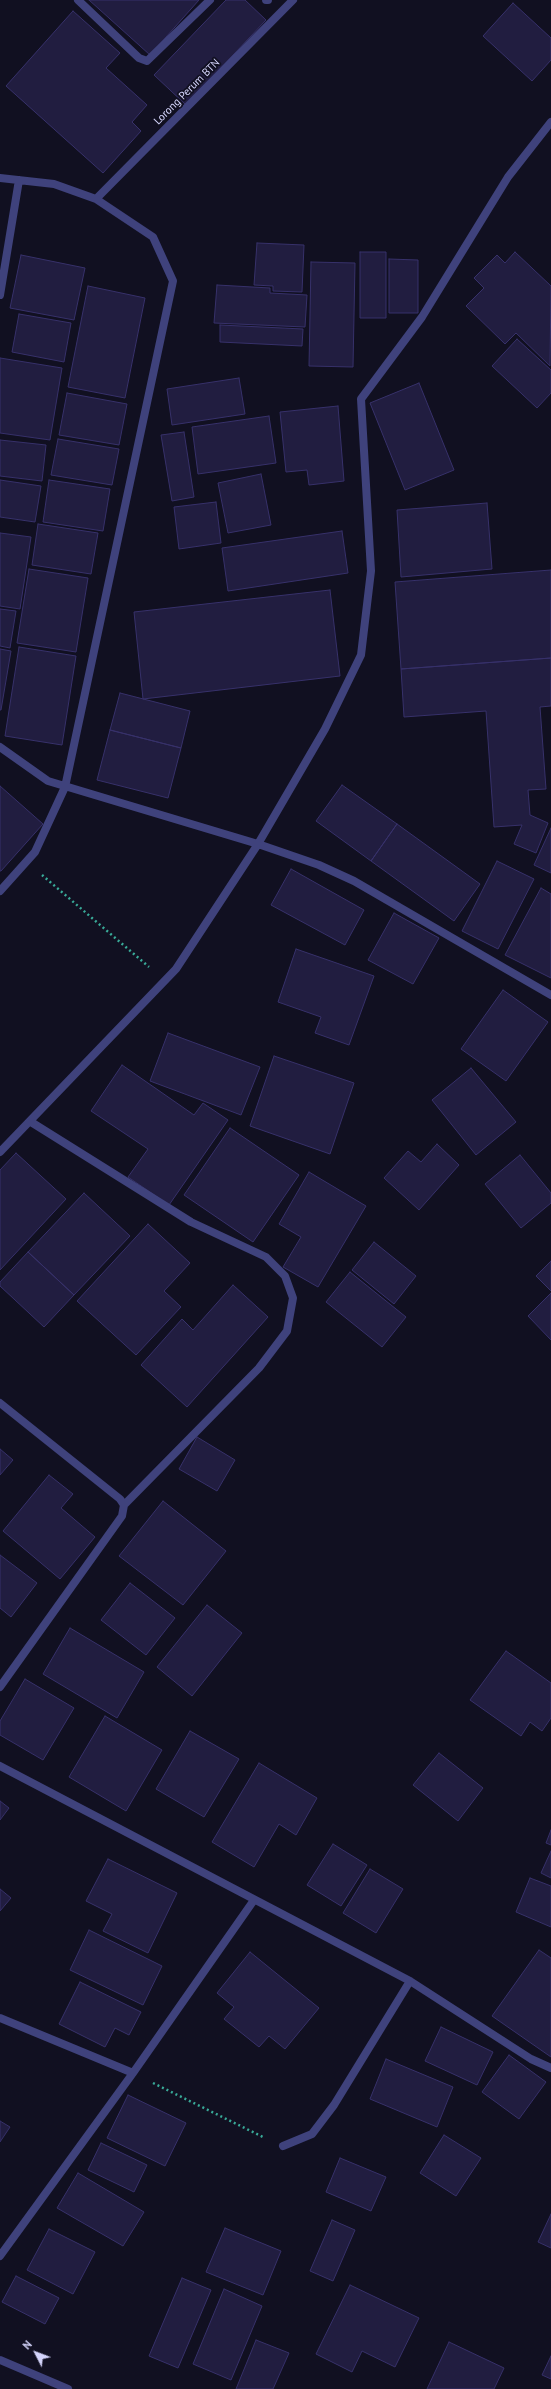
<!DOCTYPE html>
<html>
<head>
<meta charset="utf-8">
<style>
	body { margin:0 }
	#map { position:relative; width:551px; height:2389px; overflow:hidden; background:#111021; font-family:"PT Sans",sans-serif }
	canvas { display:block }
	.north { position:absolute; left:16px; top:2333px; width:40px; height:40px; -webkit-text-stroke:3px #111021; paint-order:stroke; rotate:312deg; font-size:11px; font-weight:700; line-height:16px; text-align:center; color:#d4d4fb }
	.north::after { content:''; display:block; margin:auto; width:14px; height:18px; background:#d4d4fb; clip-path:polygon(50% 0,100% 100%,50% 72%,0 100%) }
</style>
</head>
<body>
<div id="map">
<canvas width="551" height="2389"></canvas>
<div class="north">N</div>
</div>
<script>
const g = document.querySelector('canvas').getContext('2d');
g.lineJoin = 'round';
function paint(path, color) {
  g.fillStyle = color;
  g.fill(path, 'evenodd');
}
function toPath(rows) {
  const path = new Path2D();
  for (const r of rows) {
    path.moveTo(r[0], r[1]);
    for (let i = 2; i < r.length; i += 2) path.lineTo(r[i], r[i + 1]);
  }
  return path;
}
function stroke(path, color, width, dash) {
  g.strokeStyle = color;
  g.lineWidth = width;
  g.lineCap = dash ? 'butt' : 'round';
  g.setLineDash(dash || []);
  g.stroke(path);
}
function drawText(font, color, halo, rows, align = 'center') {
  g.font = font + ' "PT Sans",sans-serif';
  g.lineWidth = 3.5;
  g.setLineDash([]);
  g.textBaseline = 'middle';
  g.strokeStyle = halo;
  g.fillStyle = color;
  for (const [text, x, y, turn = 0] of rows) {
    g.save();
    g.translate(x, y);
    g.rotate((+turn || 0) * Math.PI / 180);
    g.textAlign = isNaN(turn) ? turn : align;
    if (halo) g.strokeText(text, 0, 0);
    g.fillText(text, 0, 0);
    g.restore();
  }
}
const building = toPath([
	[89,0,199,0,150,55,89,0],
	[226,0,245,0,266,20,186,105,154,75,226,0],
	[513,3,551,38,551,60,532,81,483,36,513,3],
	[73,11,120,53,106,68,147,105,132,122,141,131,103,173,6,86,73,11],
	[257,243,304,245,302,292,273,291,273,286,254,285,257,243],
	[360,252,386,252,386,318,360,318,360,252],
	[515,252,551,286,550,366,516,333,505,344,466,306,484,288,474,278,497,255,505,263,515,252],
	[21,255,85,268,74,320,10,308,21,255],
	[389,259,418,260,418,313,389,313,389,259],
	[311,262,355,263,353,367,309,366,311,262],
	[217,285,270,288,270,293,307,295,305,327,214,323,217,285],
	[88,286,145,298,125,398,68,387,88,286],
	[19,314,71,323,64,362,12,352,19,314],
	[220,325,303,329,302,346,220,342,220,325],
	[517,339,551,370,551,393,537,408,492,366,517,339],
	[0,358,62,368,50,440,0,433,0,358],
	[239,378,245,414,172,425,167,389,239,378],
	[419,383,454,470,405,490,370,403,419,383],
	[67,393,127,404,119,445,59,435,67,393],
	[338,406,344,481,309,485,307,470,286,472,280,412,338,406],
	[269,416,276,463,198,474,192,427,269,416],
	[184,432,194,497,172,501,161,435,184,432],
	[58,439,119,449,112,485,51,475,58,439],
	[0,440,46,445,42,481,0,476,0,440],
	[261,474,271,525,228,533,218,483,261,474],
	[0,480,41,486,35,522,0,517,0,480],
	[49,480,110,489,103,531,43,522,49,480],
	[216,502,221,543,179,549,174,507,216,502],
	[487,503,492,569,401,577,397,510,487,503],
	[38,524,98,533,91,574,32,565,38,524],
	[342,531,348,573,228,591,222,548,342,531],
	[0,533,31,537,20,609,0,606,0,533],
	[29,569,88,578,76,652,17,643,29,569],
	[551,570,551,658,401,669,395,582,551,570],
	[330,590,340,676,143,699,134,612,330,590],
	[0,609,16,611,10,648,0,646,0,609],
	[19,647,76,656,62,745,5,736,19,647],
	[0,649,11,651,1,710,0,710,0,649],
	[551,658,551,706,540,707,546,789,528,790,530,815,548,823,536,853,514,844,522,825,494,827,486,711,404,717,401,669,551,658],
	[120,693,190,711,181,748,110,730,120,693],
	[110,730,181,748,168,798,97,780,110,730],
	[342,785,397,824,371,861,316,821,342,785],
	[0,786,43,824,1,871,0,871,0,786],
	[397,824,480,884,454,921,371,861,397,824],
	[551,828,551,873,534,865,551,828],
	[497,861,534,879,498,949,462,931,497,861],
	[291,869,364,910,345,945,271,905,291,869],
	[541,888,551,894,551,978,505,955,541,888],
	[394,913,439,938,413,984,368,960,394,913],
	[296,949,374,976,349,1045,315,1033,321,1017,278,1002,296,949],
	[503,990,548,1022,506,1081,461,1049,503,990],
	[168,1033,260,1067,241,1115,150,1081,168,1033],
	[274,1056,354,1083,330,1154,250,1126,274,1056],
	[122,1065,194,1115,203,1103,228,1120,169,1205,128,1177,148,1149,91,1111,122,1065],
	[471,1068,516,1122,476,1155,432,1100,471,1068],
	[230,1128,299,1175,253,1242,184,1195,230,1128],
	[437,1144,459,1165,419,1210,384,1178,408,1151,421,1162,437,1144],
	[16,1153,66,1199,0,1270,0,1170,16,1153],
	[520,1155,551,1193,551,1203,521,1228,485,1184,520,1155],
	[309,1172,366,1206,318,1287,283,1267,301,1237,279,1224,309,1172],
	[84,1193,130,1236,74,1295,28,1252,84,1193],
	[148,1224,190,1263,164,1291,181,1307,136,1355,77,1301,148,1224],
	[374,1242,416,1276,394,1304,352,1270,374,1242],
	[28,1252,74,1295,44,1327,0,1286,0,1282,28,1252],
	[551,1261,551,1291,536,1276,551,1261],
	[350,1272,406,1317,382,1347,326,1302,350,1272],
	[233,1285,268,1317,187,1407,141,1365,182,1319,193,1330,233,1285],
	[551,1293,551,1340,528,1316,551,1293],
	[197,1437,235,1460,217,1491,179,1469,197,1437],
	[0,1449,13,1460,0,1475,0,1449],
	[49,1475,73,1494,61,1508,95,1537,60,1579,3,1531,49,1475],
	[163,1501,226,1551,183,1605,119,1556,163,1501],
	[0,1555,37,1583,11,1617,0,1608,0,1555],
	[130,1583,175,1618,146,1655,101,1620,130,1583],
	[207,1605,242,1633,192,1696,157,1667,207,1605],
	[70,1628,144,1672,117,1718,43,1674,70,1628],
	[506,1651,551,1683,551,1718,542,1731,530,1722,521,1736,470,1700,506,1651],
	[25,1679,74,1708,43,1760,0,1735,0,1721,25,1679],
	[105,1716,162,1750,126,1811,69,1777,105,1716],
	[190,1731,239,1759,204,1817,156,1789,190,1731],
	[439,1753,483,1788,458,1821,413,1785,439,1753],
	[259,1763,317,1798,296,1835,279,1824,254,1867,212,1842,259,1763],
	[0,1801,9,1808,0,1820,0,1801],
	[551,1830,551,1845,546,1843,551,1830],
	[333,1844,367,1865,341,1906,307,1885,333,1844],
	[551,1851,551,1878,541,1873,551,1851],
	[108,1859,177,1893,148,1953,103,1931,112,1914,86,1901,108,1859],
	[370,1869,403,1889,376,1933,343,1913,370,1869],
	[530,1878,551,1886,551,1927,516,1912,530,1878],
	[0,1889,11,1898,0,1911,0,1889],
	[89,1930,162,1966,143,2005,70,1970,89,1930],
	[539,1950,551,1958,551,2057,492,2016,539,1950],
	[250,1952,319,2008,285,2049,269,2036,259,2047,224,2019,234,2007,217,1993,250,1952],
	[80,1982,141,2012,129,2035,115,2028,105,2047,59,2024,80,1982],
	[441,2027,493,2052,477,2085,425,2061,441,2027],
	[509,2055,546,2082,519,2119,482,2092,509,2055],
	[386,2059,453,2087,437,2127,370,2099,386,2059],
	[128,2095,186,2123,165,2166,107,2138,128,2095],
	[0,2121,10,2127,0,2142,0,2121],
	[444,2135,481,2158,456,2196,420,2173,444,2135],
	[101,2143,147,2165,134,2192,88,2170,101,2143],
	[340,2158,386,2177,371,2211,326,2192,340,2158],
	[78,2173,144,2212,123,2246,57,2208,78,2173],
	[551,2214,551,2248,538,2242,551,2214],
	[332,2220,355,2230,333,2281,310,2271,332,2220],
	[225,2228,281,2251,263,2295,206,2272,225,2228],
	[49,2229,95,2252,73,2294,27,2270,49,2229],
	[16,2276,59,2298,45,2324,2,2302,16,2276],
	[182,2278,211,2290,178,2368,149,2356,182,2278],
	[350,2285,419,2318,395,2367,362,2351,352,2372,316,2354,350,2285],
	[224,2289,262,2306,231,2380,193,2364,224,2289],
	[256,2340,289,2353,273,2389,236,2389,256,2340],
	[449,2342,504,2368,494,2389,427,2389,449,2342],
	[551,2356,551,2379,542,2375,551,2356]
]);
paint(building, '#211d40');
stroke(building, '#37316a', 1);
stroke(toPath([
	[42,875,149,967],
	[153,2083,263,2137]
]), '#39aa98', 2.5, [2, 3]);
stroke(toPath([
	[78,0,139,58,147,61,210,0],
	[266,0,268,0]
]), '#3f427c', 8);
stroke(toPath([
	[0,178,54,184,96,199,153,237,173,281,65,787,35,852,0,891],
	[96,199,293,0],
	[0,295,19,180],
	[0,747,48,781,258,844,319,865,354,881,551,995],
	[31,1122,191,1222,266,1257,285,1276,293,1298,287,1331,259,1368,124,1505],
	[0,1152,176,969,258,844,325,729,361,655,371,571,361,399,422,317,508,177,551,122],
	[0,1403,120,1499,124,1505,122,1516,0,1687],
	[0,1766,410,1981,531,2059,551,2068],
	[0,2018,133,2073],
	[283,2146,312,2134,334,2105,410,1981],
	[0,2256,133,2073,254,1900],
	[0,2360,68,2389]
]), '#3f427c', 8);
drawText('11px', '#d4d4fb', '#111021', [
	["Lorong Perum BTN",187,92,-45]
]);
</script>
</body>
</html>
